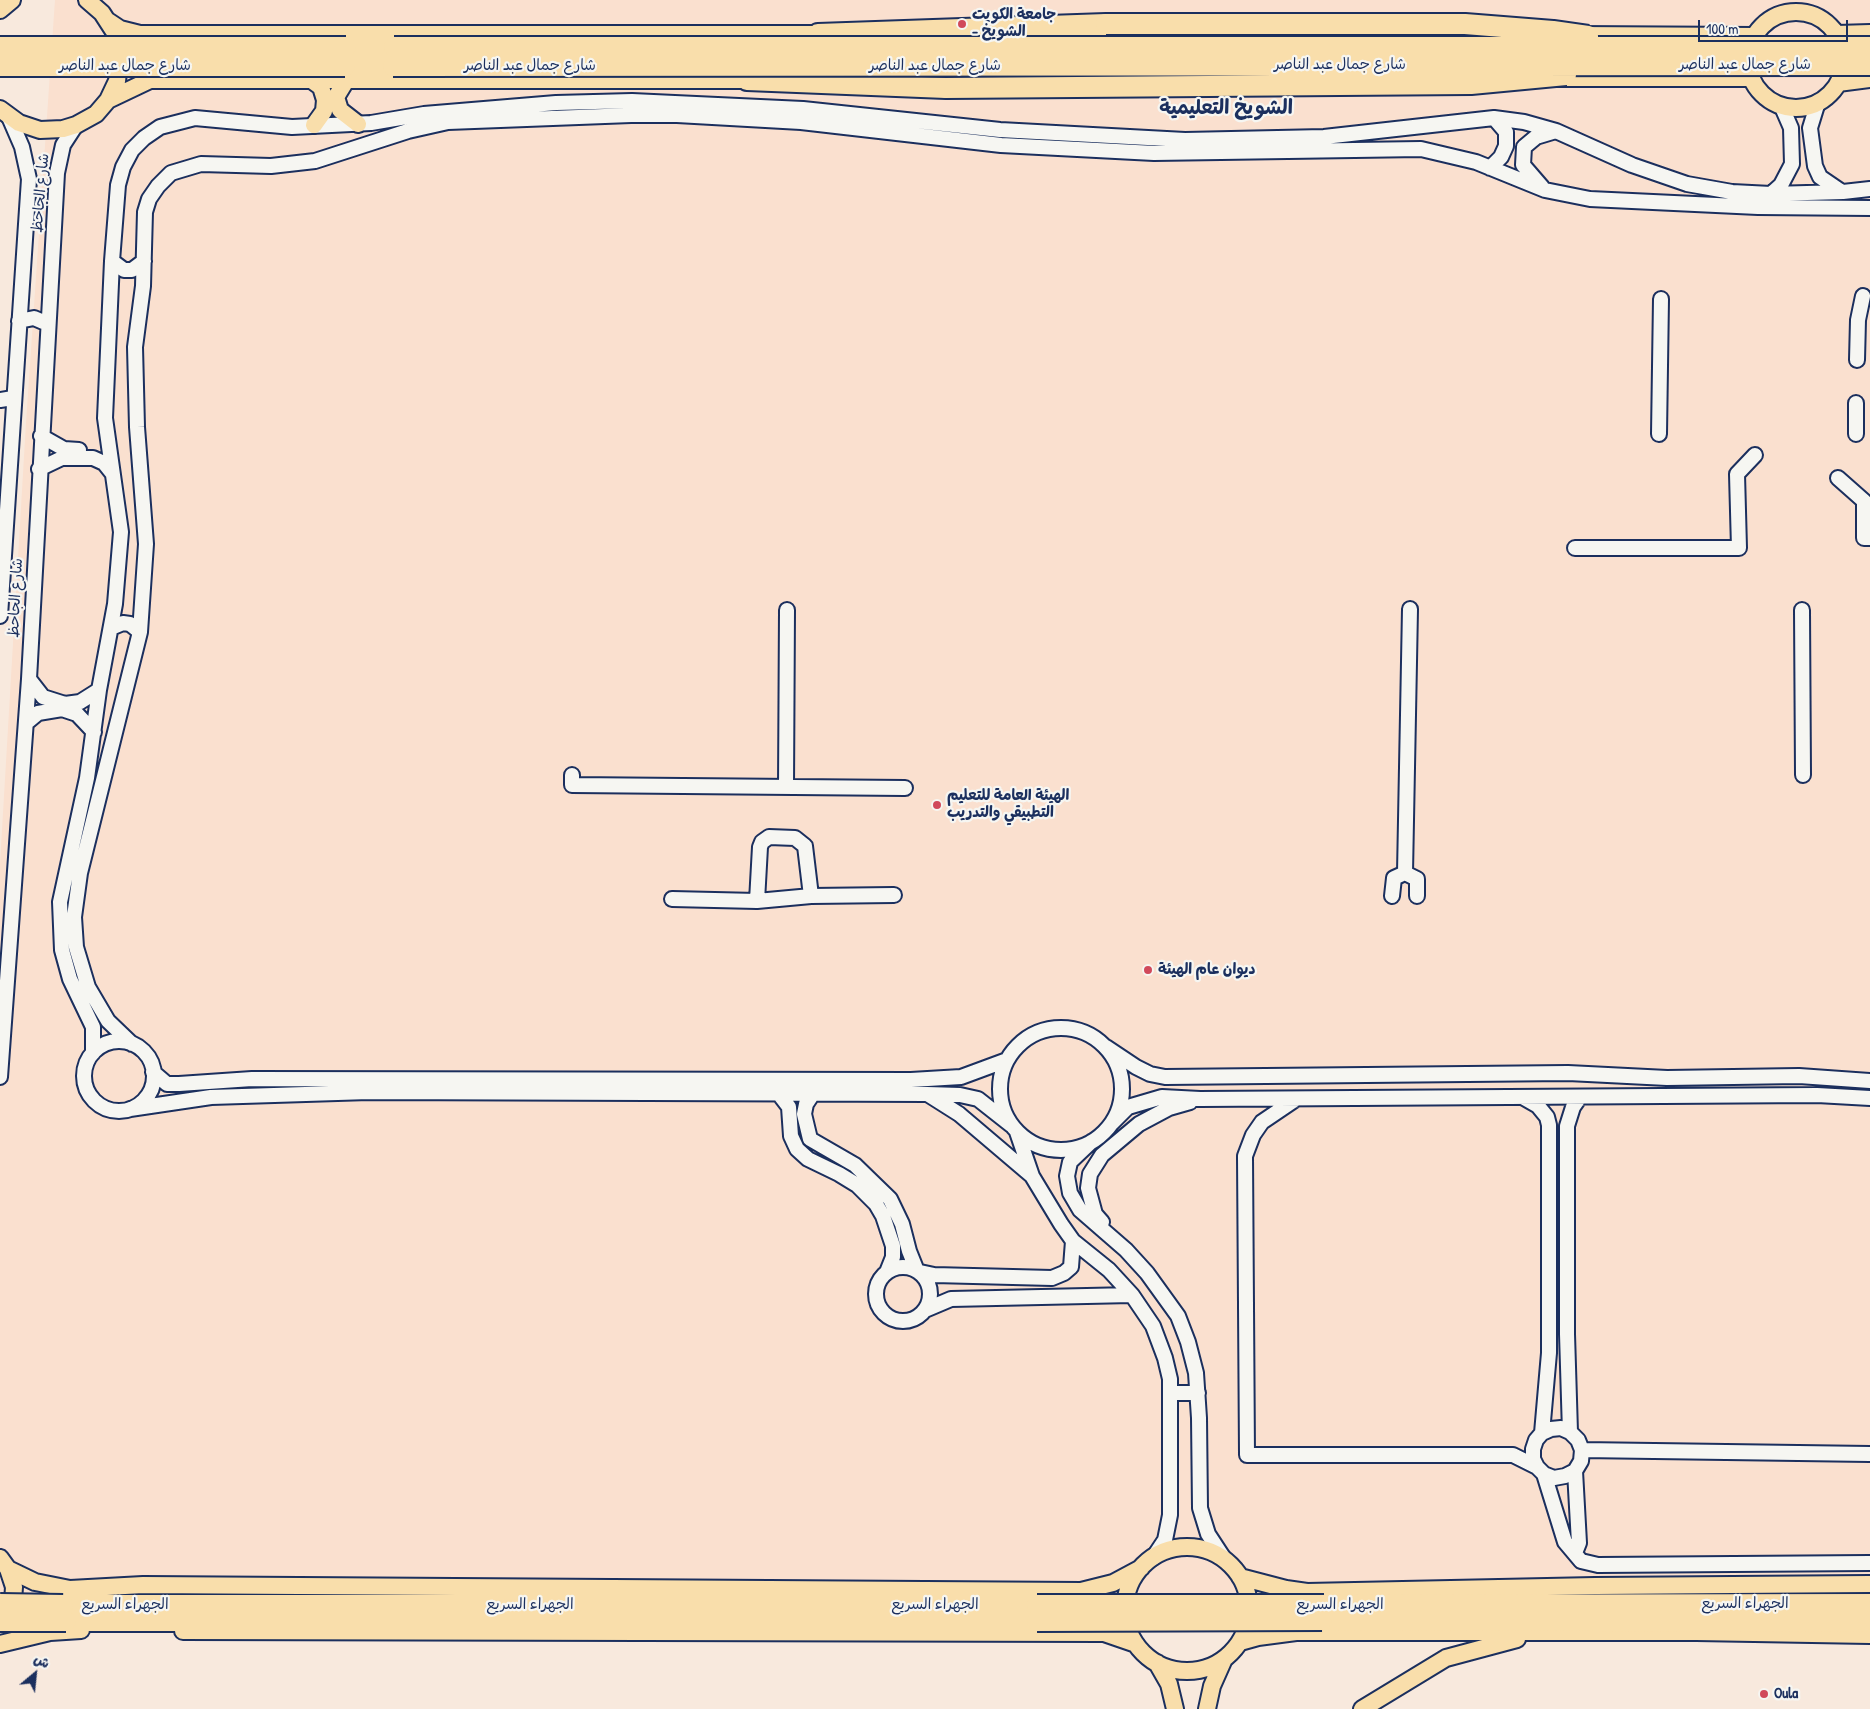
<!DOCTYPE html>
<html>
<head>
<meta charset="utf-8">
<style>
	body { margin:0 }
	#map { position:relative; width:1870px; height:1709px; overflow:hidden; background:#f8e9dd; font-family:"Patrick Hand","Playpen Sans Arabic",sans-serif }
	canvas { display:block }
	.north { position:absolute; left:10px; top:1649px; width:50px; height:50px; -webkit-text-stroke:4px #f6f6f2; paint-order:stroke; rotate:28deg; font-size:14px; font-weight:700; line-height:20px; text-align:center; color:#1b2f5e }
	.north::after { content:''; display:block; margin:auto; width:18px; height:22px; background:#1b2f5e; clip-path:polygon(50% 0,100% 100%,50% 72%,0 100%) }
	.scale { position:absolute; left:1698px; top:20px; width:150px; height:22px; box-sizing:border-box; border:2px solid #1b2f5e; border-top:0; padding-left:6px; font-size:15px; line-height:18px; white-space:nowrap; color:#1b2f5e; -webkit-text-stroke:4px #f6f6f2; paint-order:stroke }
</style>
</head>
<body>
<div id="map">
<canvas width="1870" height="1709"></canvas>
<div class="north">ش</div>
<div class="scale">100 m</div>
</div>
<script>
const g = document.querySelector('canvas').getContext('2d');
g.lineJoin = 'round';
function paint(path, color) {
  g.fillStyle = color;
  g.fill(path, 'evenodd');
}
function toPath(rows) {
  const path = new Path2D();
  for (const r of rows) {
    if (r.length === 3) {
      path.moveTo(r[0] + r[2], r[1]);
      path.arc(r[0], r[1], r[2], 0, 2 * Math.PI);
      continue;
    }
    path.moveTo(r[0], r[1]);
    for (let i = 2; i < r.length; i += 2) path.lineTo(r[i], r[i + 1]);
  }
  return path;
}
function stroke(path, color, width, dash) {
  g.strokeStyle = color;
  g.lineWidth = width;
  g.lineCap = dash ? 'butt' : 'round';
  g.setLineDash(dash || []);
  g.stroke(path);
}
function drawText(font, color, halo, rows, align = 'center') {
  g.font = font + ' "Patrick Hand","Playpen Sans Arabic",sans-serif';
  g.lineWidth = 4.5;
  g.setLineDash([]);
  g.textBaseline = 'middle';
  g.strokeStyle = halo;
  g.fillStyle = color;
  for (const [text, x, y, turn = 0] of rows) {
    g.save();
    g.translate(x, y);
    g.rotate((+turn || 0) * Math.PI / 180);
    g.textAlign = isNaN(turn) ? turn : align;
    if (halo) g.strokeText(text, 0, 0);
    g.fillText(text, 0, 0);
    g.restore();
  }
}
paint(toPath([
	[55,0,1870,0,1870,1619,0,1612,0,864,26,423]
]), '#fae0cf');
const minor = toPath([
	[1818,102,1810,128,1815,166,1820,177,1842,192],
	[1490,168,1501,157,1506,146,1506,132,1494,118],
	[1542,187,1523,165,1524,147,1536,137,1556,131],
	[1771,194,1781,185,1792,164,1791,128,1781,105],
	[112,261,124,270,132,270,144,261],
	[19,321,34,318,48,324],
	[1857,360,1858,320,1863,296],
	[0,400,13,398],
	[1659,434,1661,299],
	[1856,434,1856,403],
	[41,436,64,449,79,450],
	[39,469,62,458,93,458,104,463,112,473],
	[1838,478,1864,501,1864,538,1870,538],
	[1575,548,1739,548,1737,474,1755,455],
	[1802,610,1803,775],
	[0,616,29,179,22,147,9,117],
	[111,628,123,623,130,624,140,632],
	[29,679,43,697,65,704,80,702,99,690],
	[26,723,38,713,62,709,77,714,94,732],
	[572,775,572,785,905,788],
	[786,787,787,610],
	[1405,873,1410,609],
	[1392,896,1394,878,1405,873,1417,879,1417,896],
	[672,899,757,901,811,896,894,895],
	[757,901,760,847,762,842,769,837,795,838,805,846,811,896],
	[1061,1089,61],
	[119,1076,35],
	[132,1044,108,1021,88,987,76,947,74,917,80,873,140,632,146,544,137,427,135,347,143,286,145,212,149,199,158,186,171,173,201,164,271,166,315,161,408,131,448,122,631,115,677,115,801,122,1001,145,1154,153,1421,149,1476,162,1545,190,1590,199,1758,207,1870,208],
	[1106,1047,1136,1067,1150,1074,1165,1077,1568,1073,1667,1078,1799,1076,1870,1081],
	[93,1053,93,1027,70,979,62,950,60,902,87,778,99,690,115,604,121,532,105,418,112,261,118,185,123,167,132,150,144,138,160,127,195,118,292,127,371,123,424,114,556,103,632,101,803,109,1000,130,1185,140,1324,137,1494,118,1524,122,1556,131,1632,165,1687,184,1732,192,1771,194,1843,192,1870,189],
	[153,1072,167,1084,179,1084,252,1079,911,1080,961,1077,1007,1060],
	[0,1077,29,679,57,173,63,145,76,125],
	[779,1094,789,1107,791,1136,797,1149,808,1159,839,1174,857,1185,876,1204,883,1216,893,1246,893,1257,887,1272],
	[812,1095,806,1104,804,1114,810,1139,855,1165,890,1199,902,1224,909,1251,917,1271],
	[929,1095,959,1114,1032,1176],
	[1524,1098,1538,1106,1547,1117,1549,1125,1549,1353,1542,1433],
	[1296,1099,1262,1122,1253,1135,1245,1156,1247,1455,1513,1455,1537,1467],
	[130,1109,211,1097,369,1092,927,1094,960,1095,978,1099,1011,1125],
	[1112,1123,1128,1107,1162,1097,1200,1099,1817,1095,1870,1098],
	[1017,1132,1032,1176,1061,1224,1073,1241,1109,1270,1132,1295,1153,1326,1165,1358,1170,1379,1170,1515,1165,1540,1153,1558],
	[1091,1142,1070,1162,1067,1176,1070,1193,1080,1210,1126,1250,1147,1273,1178,1316,1188,1342,1196,1373,1199,1418,1200,1508,1208,1534,1225,1560],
	[1102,1222,1095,1214,1088,1188,1090,1174,1102,1155,1139,1124,1169,1108,1190,1102],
	[903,1294,27],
	[920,1272,934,1275,1052,1278,1064,1273,1071,1267,1073,1241],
	[925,1310,951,1299,1132,1295],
	[1170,1393,1198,1393],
	[1570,1432,1567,1334,1567,1126,1573,1107,1580,1097],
	[1582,1450,1870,1454],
	[1544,1474,1565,1542,1581,1561,1598,1565,1870,1563],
	[1575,1553,1579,1543,1575,1471,1581,1461,1582,1450,1578,1440,1570,1432,1561,1428,1551,1429,1542,1433,1536,1440,1533,1449,1533,1459,1537,1467,1544,1474,1554,1478,1565,1476,1575,1471]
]);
const major = toPath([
	[87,0,102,13,113,30],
	[0,10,12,0],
	[1796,60,48],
	[108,21,120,29,140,34,829,34],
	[1837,34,1870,33],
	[1068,35,1501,35],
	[1576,35,1754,36],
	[1553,78,1751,78],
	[310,79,321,87,325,100,324,111,314,125],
	[347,79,336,97,340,110,358,124],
	[1838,83,1870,79],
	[108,100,150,80,759,80],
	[0,109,19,123,40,130,63,129,76,125,96,114,108,100,117,81,120,55],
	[1187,1609,62],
	[0,1558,8,1569,14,1587,12,1616],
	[8,1569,35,1582,70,1589,143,1585,1081,1591,1113,1583,1141,1568],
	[1240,1577,1286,1589,1307,1592,1595,1586,1870,1584],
	[183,1631,1104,1633,1136,1644],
	[1240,1642,1258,1637,1296,1632,1696,1632,1870,1635],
	[0,1644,50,1632,81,1630],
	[1157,1663,1169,1684,1175,1709],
	[1207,1709,1212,1686,1224,1659],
	[1362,1709,1446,1658,1517,1639]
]);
const highway = toPath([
	[818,34,1106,24],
	[346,47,394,47],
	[345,66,393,66],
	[747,80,946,88],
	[63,1605,1037,1605],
	[1324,1605,1870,1604],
	[1322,1620,1870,1622],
	[66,1621,1037,1621]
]);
stroke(minor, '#1b2f5e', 18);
stroke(major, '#1b2f5e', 20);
stroke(highway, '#1b2f5e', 24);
stroke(minor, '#f6f6f2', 14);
stroke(major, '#f9deab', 16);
stroke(highway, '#f9deab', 20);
const highwayBridge = toPath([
	[1106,24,1465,24,1553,31,1588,36],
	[0,47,346,47],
	[394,47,1870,47],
	[0,66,345,66],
	[393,66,1870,65],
	[946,88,1471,84,1566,75],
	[0,1604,63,1605],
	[1037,1605,1324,1605],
	[0,1621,66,1621],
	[1037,1621,1322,1620]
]);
stroke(highwayBridge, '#1b2f5e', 24, []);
stroke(highwayBridge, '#f9deab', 20);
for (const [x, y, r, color] of [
	[962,24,5,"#d1495b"],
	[937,805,5,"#d1495b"],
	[1148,970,5,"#d1495b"],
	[1764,1694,5,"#d1495b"]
]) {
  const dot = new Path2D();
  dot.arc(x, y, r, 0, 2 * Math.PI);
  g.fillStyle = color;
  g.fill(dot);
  stroke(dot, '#f6f6f2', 2);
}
drawText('bold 15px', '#1b2f5e', '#f6f6f2', [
	["جامعة الكويت",972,15],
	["- الشويخ",972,32],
	["الهيئة العامة للتعليم",947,796],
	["التطبيقي والتدريب",947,813],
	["ديوان عام الهيئة",1158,970],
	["Oula",1774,1694]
], 'left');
drawText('15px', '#1b2f5e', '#f6f6f2', [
	["شارع جمال عبد الناصر",1340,65],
	["شارع جمال عبد الناصر",1745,65],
	["شارع جمال عبد الناصر",125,66],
	["شارع جمال عبد الناصر",530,66],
	["شارع جمال عبد الناصر",935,66],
	["شارع الجاحظ",41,193,-85],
	["شارع الجاحظ",16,598,-87],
	["الجهراء السريع",1745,1604],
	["الجهراء السريع",125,1605],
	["الجهراء السريع",530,1605],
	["الجهراء السريع",935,1605],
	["الجهراء السريع",1340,1605]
]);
drawText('bold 20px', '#1b2f5e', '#f6f6f2', [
	["الشويخ التعليمية",1226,109]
]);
</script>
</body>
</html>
